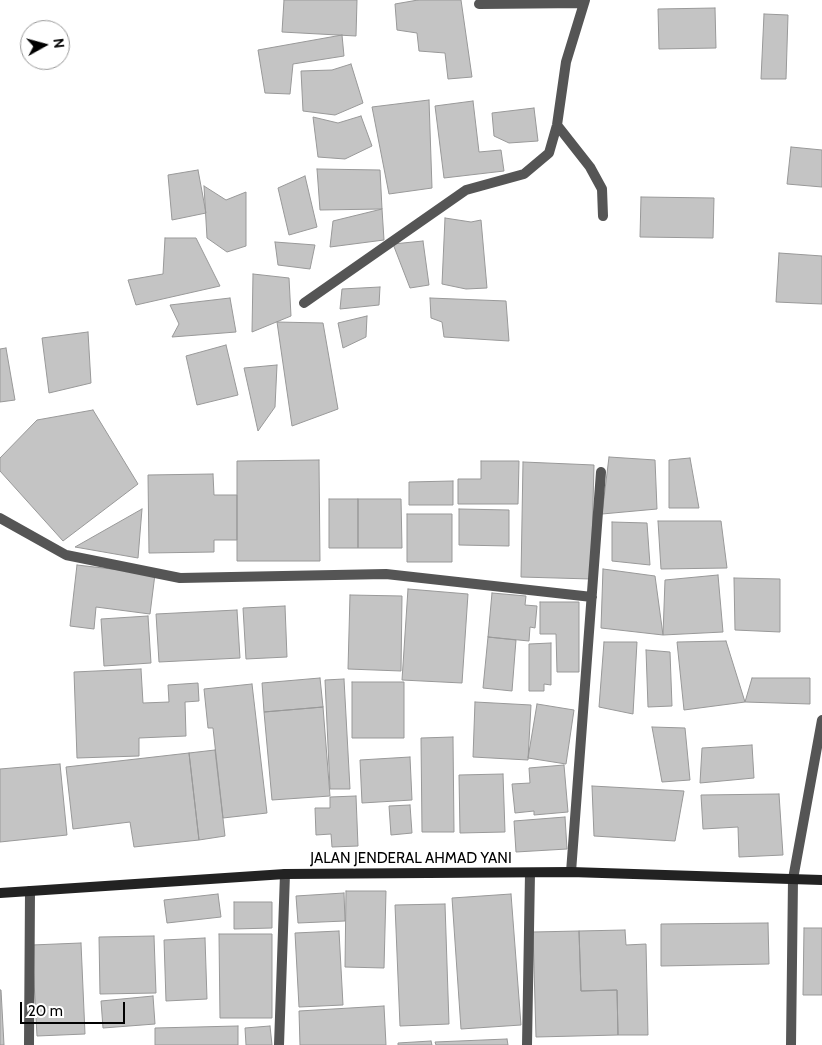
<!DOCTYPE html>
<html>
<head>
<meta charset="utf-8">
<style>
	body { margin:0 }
	#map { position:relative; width:822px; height:1045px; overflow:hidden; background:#fff; font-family:Cabin,sans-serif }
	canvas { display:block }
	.north { position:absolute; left:20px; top:20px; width:50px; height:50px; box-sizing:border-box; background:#fff; border:1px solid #999; border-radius:50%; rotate:83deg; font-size:14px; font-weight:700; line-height:20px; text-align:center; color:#000 }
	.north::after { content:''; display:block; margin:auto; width:18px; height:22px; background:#000; clip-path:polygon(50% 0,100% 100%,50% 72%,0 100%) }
	.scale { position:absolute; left:20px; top:1002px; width:105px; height:22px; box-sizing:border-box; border:2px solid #000; border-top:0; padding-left:6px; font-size:15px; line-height:18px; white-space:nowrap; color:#000; -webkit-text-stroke:4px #fff; paint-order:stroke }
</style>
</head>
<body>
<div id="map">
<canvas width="822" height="1045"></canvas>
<div class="north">N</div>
<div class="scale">20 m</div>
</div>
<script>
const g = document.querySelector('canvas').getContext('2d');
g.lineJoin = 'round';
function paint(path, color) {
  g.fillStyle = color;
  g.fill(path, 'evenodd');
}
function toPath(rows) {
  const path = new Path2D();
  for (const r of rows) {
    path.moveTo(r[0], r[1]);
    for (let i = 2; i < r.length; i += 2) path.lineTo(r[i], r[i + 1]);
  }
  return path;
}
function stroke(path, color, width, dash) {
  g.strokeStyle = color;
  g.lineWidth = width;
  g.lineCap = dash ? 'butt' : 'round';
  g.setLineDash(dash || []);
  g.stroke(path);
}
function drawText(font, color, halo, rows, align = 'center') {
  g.font = font + ' Cabin,sans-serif';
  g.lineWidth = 4;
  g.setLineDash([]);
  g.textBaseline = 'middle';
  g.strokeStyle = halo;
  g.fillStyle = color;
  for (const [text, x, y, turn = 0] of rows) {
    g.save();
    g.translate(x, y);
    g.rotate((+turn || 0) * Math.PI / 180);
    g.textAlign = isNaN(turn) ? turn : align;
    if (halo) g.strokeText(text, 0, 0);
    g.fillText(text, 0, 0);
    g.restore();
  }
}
const building = toPath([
	[284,0,357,0,356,36,282,32,284,0],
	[418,0,461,0,472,77,448,79,445,53,419,51,417,33,397,30,395,4,418,0],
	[715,8,716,48,659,49,658,9,715,8],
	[764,14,788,15,786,79,761,79,764,14],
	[342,35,344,56,293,64,290,94,265,93,258,50,342,35],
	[351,64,363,103,335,115,303,111,301,71,332,70,351,64],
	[429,100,432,188,389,194,372,107,429,100],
	[473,101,479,152,501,150,504,171,444,178,435,106,473,101],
	[534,108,538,141,509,143,494,136,492,113,534,108],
	[361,116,372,146,345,159,318,157,313,117,338,123,361,116],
	[791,147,822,150,822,187,787,184,791,147],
	[317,169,380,170,382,209,320,210,317,169],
	[198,170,206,213,172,220,168,175,198,170],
	[305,176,317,227,289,235,278,188,305,176],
	[204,186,226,200,246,192,246,246,227,252,207,238,204,186],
	[641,197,714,198,713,238,640,237,641,197],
	[382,209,384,240,330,247,333,221,382,209],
	[445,218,471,222,481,220,487,288,466,289,442,284,445,218],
	[165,238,196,238,220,286,136,305,128,280,163,274,165,238],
	[423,241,429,285,410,288,393,244,423,241],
	[275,242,315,245,310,269,278,265,275,242],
	[779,253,822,256,822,304,776,302,779,253],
	[253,274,289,278,291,316,252,332,253,274],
	[380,287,379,305,340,309,342,289,380,287],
	[230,298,236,332,172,337,179,324,170,305,230,298],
	[430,298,506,301,509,341,444,337,442,322,431,318,430,298],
	[367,316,366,337,343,348,338,323,367,316],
	[277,322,323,323,338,409,292,426,277,322],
	[88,332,91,383,49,393,42,338,88,332],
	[226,345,238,395,197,405,186,356,226,345],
	[6,348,15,400,0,402,0,349,6,348],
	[277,365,275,407,258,431,244,368,277,365],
	[93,410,138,484,63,541,0,471,0,458,37,420,93,410],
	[609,457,655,460,657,509,602,514,609,457],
	[690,458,699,508,669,508,669,460,690,458],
	[319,460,320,561,237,561,237,461,319,460],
	[481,461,519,461,518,504,458,504,458,479,481,479,481,461],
	[523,462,594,465,591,579,521,577,523,462],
	[213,474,214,495,237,495,237,540,214,540,214,552,149,553,148,475,213,474],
	[453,481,453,505,409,505,409,482,453,481],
	[329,499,358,499,358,548,329,548,329,499],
	[358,499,401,499,402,548,358,548,358,499],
	[142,509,138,558,75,547,142,509],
	[459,509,509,510,509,546,459,545,459,509],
	[407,514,452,514,452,562,407,562,407,514],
	[658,521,721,521,727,568,661,569,658,521],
	[612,522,647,523,650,565,612,561,612,522],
	[77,565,155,574,150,614,96,607,94,629,70,626,77,565],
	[603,569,655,576,663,635,601,628,603,569],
	[718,575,723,632,663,635,665,580,718,575],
	[734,578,780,579,780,632,735,630,734,578],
	[408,589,468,594,462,683,402,680,408,589],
	[492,593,526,596,525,605,537,606,535,628,530,627,529,641,488,637,492,593],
	[350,595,402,596,401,671,348,669,350,595],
	[540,602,579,602,579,672,557,672,556,634,540,634,540,602],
	[285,606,287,657,246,659,243,608,285,606],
	[237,610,240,658,159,662,156,614,237,610],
	[148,616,151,663,104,666,101,619,148,616],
	[488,637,516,640,512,691,483,688,488,637],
	[726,641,745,702,684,710,677,642,726,641],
	[604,642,637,642,633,714,599,707,604,642],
	[551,643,551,685,544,684,544,691,529,691,529,644,551,643],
	[646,650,670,652,672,706,648,707,646,650],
	[141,669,143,703,169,702,168,685,198,683,199,701,185,702,186,736,139,738,139,756,77,758,74,672,141,669],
	[320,678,323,707,264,712,262,683,320,678],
	[752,678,810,678,810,704,745,702,752,678],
	[344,679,350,789,330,789,325,680,344,679],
	[352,682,404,682,404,738,352,738,352,682],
	[252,684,267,813,223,818,213,728,208,728,204,689,252,684],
	[475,702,531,705,528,760,473,757,475,702],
	[537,704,574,710,566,764,528,758,537,704],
	[323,707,330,796,272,800,264,712,323,707],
	[652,727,685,728,690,780,662,782,652,727],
	[453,737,454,832,422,832,421,738,453,737],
	[752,745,754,778,700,783,702,748,752,745],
	[215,750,225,836,199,840,189,753,215,750],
	[189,753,199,840,134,847,130,822,73,829,66,767,189,753],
	[410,757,412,800,362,803,360,760,410,757],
	[60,764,67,835,0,842,0,769,60,764],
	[564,765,568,812,534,815,534,811,515,813,512,784,530,783,529,768,564,765],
	[503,774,505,832,460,833,459,775,503,774],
	[592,786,684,791,675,841,594,836,592,786],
	[779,794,783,855,739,857,738,827,703,829,701,795,779,794],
	[356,796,358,846,332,847,331,834,316,835,315,808,330,808,330,797,356,796],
	[410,805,412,833,391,835,389,806,410,805],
	[565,817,567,849,516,852,514,821,565,817],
	[346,891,386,891,384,968,345,967,346,891],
	[344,893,345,921,298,923,296,896,344,893],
	[218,894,221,917,167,923,164,900,218,894],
	[511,894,521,1025,461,1029,452,898,511,894],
	[234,902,272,902,272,928,234,929,234,902],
	[445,904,449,1024,400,1026,395,905,445,904],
	[768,923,769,964,661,966,661,924,768,923],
	[804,928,822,928,822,995,803,995,804,928],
	[625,930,626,945,646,944,648,1035,618,1035,617,990,581,991,579,931,625,930],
	[339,931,343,1005,299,1007,295,933,339,931],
	[579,931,581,991,617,990,618,1035,536,1037,533,932,579,931],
	[219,934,272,934,272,1018,220,1018,219,934],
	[154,936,156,993,100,994,99,937,154,936],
	[205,938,207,999,166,1001,164,940,205,938],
	[81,943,85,1034,37,1036,32,945,81,943],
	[0,990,1,990,4,1045,0,1045,0,990],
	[153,996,155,1024,103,1028,101,1001,153,996],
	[384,1006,386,1045,300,1045,299,1011,384,1006],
	[238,1026,238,1045,155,1045,155,1028,238,1026],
	[270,1026,272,1045,246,1045,245,1028,270,1026],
	[507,1039,508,1045,436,1045,435,1042,507,1039],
	[431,1041,432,1045,398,1045,398,1043,431,1041]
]);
paint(building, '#c4c4c4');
stroke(building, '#999', 1);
stroke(toPath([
	[479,4,584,3],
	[557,125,590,167,602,189,603,216],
	[304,303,466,190,524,174,549,153,557,125,566,62,585,0],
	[0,518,66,555,180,578,386,574,592,597],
	[571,872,601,472],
	[29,1045,30,891],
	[279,1045,285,874],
	[527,1045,530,873],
	[791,1045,793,879,822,720]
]), '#555', 10);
stroke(toPath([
	[0,893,285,874,571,872,822,880]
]), '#222', 10);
drawText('15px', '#000', '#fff', [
	["JALAN JENDERAL AHMAD YANI",411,859]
]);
</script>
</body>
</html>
